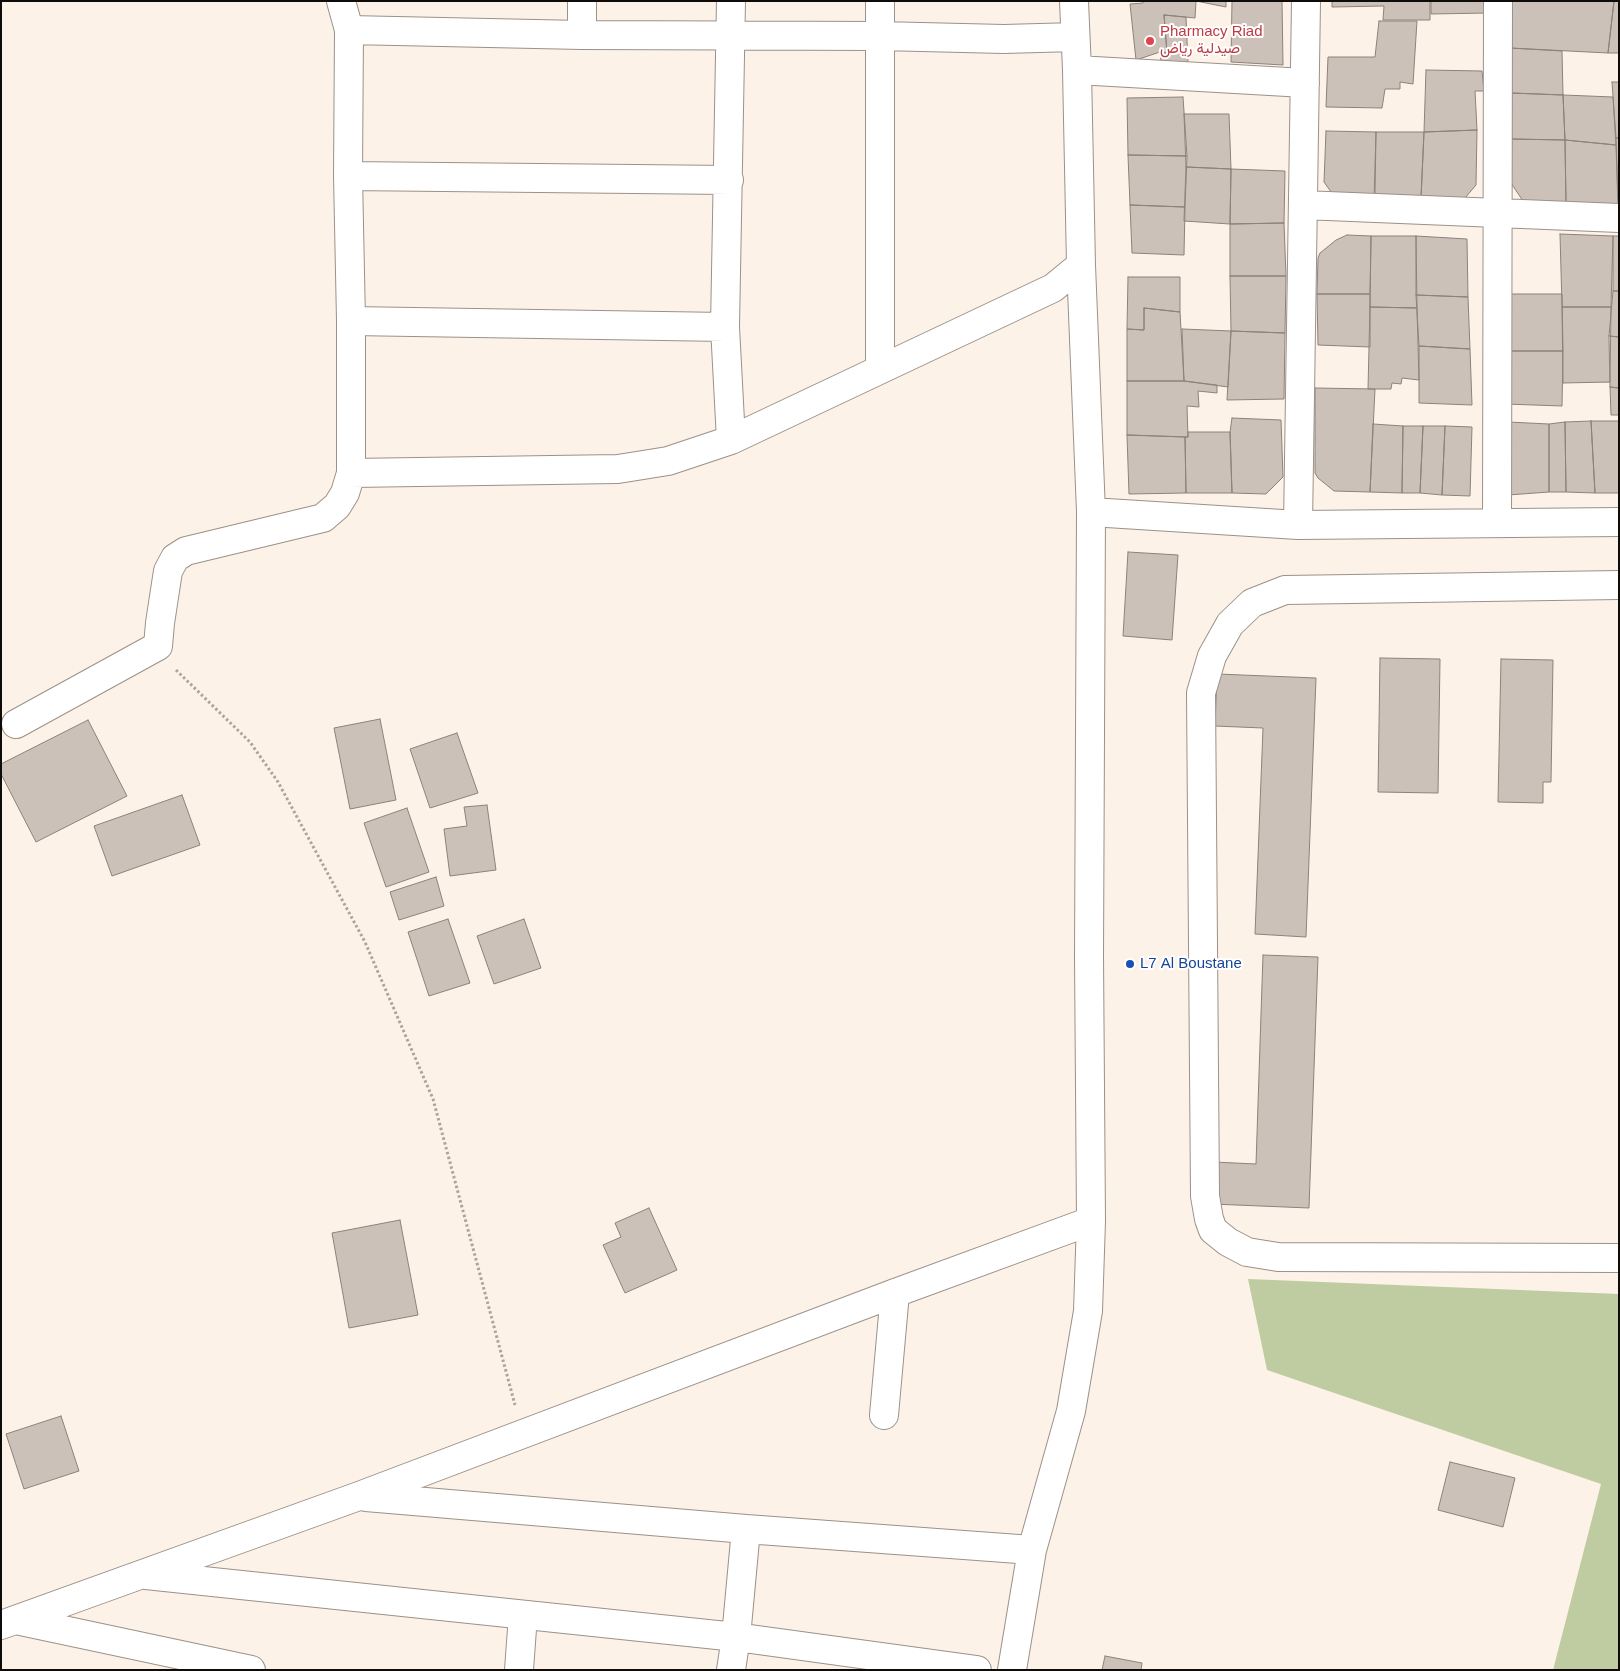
<!DOCTYPE html>
<html>
<head>
<meta charset="utf-8">
<style>
	body { margin:0 }
	#map { position:relative; width:1620px; height:1671px; overflow:hidden; background:#fdf2e8; font-family:Helvetica,sans-serif }
	canvas { display:block }
	.frame { position:absolute; inset:0; border:2px solid #0f0b08; pointer-events:none }
</style>
</head>
<body>
<div id="map">
<canvas width="1620" height="1671"></canvas>
<div class="frame"></div>
</div>
<script>
const g = document.querySelector('canvas').getContext('2d');
g.lineJoin = 'round';
function paint(path, color) {
  g.fillStyle = color;
  g.fill(path, 'evenodd');
}
function toPath(rows) {
  const path = new Path2D();
  for (const r of rows) {
    path.moveTo(r[0], r[1]);
    for (let i = 2; i < r.length; i += 2) path.lineTo(r[i], r[i + 1]);
  }
  return path;
}
function stroke(path, color, width, dash) {
  g.strokeStyle = color;
  g.lineWidth = width;
  g.lineCap = dash ? 'butt' : 'round';
  g.setLineDash(dash || []);
  g.stroke(path);
}
function drawText(font, color, halo, rows, align = 'center') {
  g.font = font + ' Helvetica,Vazirmatn,sans-serif';
  g.lineWidth = 4;
  g.setLineDash([]);
  g.textBaseline = 'middle';
  g.strokeStyle = halo;
  g.fillStyle = color;
  for (const [text, x, y, turn = 0] of rows) {
    g.save();
    g.translate(x, y);
    g.rotate((+turn || 0) * Math.PI / 180);
    g.textAlign = isNaN(turn) ? turn : align;
    if (halo) g.strokeText(text, 0, 0);
    g.fillText(text, 0, 0);
    g.restore();
  }
}
paint(toPath([
	[1248,1279,1619,1294,1619,1670,1553,1670,1601,1484,1267,1370]
]), '#bfcca1');
const building = toPath([
	[1143,1,1196,1,1195,18,1164,15,1167,53,1160,52,1136,60,1130,4,1143,3,1143,1],
	[1188,1,1226,1,1226,7,1196,1,1188,1],
	[1232,1,1282,1,1283,65,1231,62,1232,1],
	[1332,1,1430,1,1430,20,1383,20,1384,6,1332,7,1332,1],
	[1431,1,1489,1,1488,13,1431,14,1431,1],
	[1512,1,1614,1,1608,53,1510,48,1512,1],
	[1614,1,1619,1,1619,53,1608,53,1614,1],
	[1164,15,1186,17,1188,63,1161,61,1160,52,1167,53,1164,15],
	[1379,21,1417,21,1413,84,1400,82,1400,89,1385,89,1382,108,1326,107,1328,57,1375,57,1379,21],
	[1510,48,1562,51,1563,95,1511,93,1510,48],
	[1426,70,1482,71,1484,91,1475,91,1477,130,1424,132,1426,70],
	[1612,82,1619,82,1619,138,1616,138,1612,82],
	[1511,93,1563,95,1565,140,1511,139,1511,93],
	[1563,95,1613,97,1616,145,1565,140,1563,95],
	[1183,97,1187,156,1128,155,1127,98,1183,97],
	[1184,114,1229,114,1231,169,1186,167,1184,114],
	[1477,130,1476,185,1465,198,1421,198,1424,132,1477,130],
	[1326,131,1376,132,1374,200,1334,196,1324,182,1326,131],
	[1376,132,1424,132,1421,198,1375,196,1376,132],
	[1616,138,1619,138,1619,199,1618,199,1616,138],
	[1511,139,1565,140,1566,204,1523,201,1509,180,1511,139],
	[1565,140,1616,145,1618,207,1566,204,1565,140],
	[1128,155,1187,156,1185,207,1130,205,1128,155],
	[1186,167,1231,169,1230,224,1184,221,1186,167],
	[1231,169,1285,171,1284,223,1230,224,1231,169],
	[1130,205,1185,207,1184,255,1132,253,1130,205],
	[1284,223,1286,276,1230,276,1230,224,1284,223],
	[1560,234,1613,236,1611,307,1562,307,1560,234],
	[1347,235,1371,236,1370,294,1317,294,1318,258,1320,253,1336,240,1347,235],
	[1371,236,1416,236,1417,308,1370,307,1371,236],
	[1416,236,1467,239,1468,297,1416,295,1416,236],
	[1613,236,1619,236,1619,291,1613,291,1613,236],
	[1230,276,1286,276,1285,333,1231,331,1230,276],
	[1128,277,1180,277,1180,312,1144,308,1144,330,1127,329,1128,277],
	[1613,291,1619,291,1619,337,1609,336,1613,291],
	[1317,294,1370,294,1370,347,1318,345,1317,294],
	[1507,294,1562,294,1563,351,1506,351,1507,294],
	[1416,295,1468,297,1470,349,1419,346,1416,295],
	[1370,307,1417,308,1419,380,1402,378,1401,384,1392,383,1391,389,1368,389,1370,307],
	[1562,307,1611,307,1610,382,1563,383,1562,307],
	[1144,308,1180,312,1184,381,1127,381,1127,329,1144,330,1144,308],
	[1182,329,1231,331,1228,387,1184,381,1182,329],
	[1231,331,1285,333,1284,399,1227,400,1231,331],
	[1609,336,1619,337,1619,388,1610,387,1609,336],
	[1419,346,1470,349,1472,405,1419,403,1419,346],
	[1506,351,1563,351,1562,406,1505,404,1506,351],
	[1127,381,1184,381,1217,385,1217,393,1198,391,1199,407,1187,406,1188,437,1127,435,1127,381],
	[1610,387,1619,388,1619,415,1611,415,1610,387],
	[1315,388,1375,389,1370,492,1334,491,1318,478,1315,473,1315,388],
	[1232,418,1281,420,1283,477,1266,494,1232,493,1230,432,1232,418],
	[1591,421,1595,493,1566,492,1565,422,1591,421],
	[1591,421,1619,421,1619,493,1595,493,1591,421],
	[1508,422,1549,424,1549,492,1508,495,1508,422],
	[1565,422,1566,492,1549,492,1549,424,1565,422],
	[1373,424,1403,426,1402,493,1370,492,1373,424],
	[1403,426,1423,426,1420,493,1402,493,1403,426],
	[1423,426,1445,426,1442,495,1420,493,1423,426],
	[1445,426,1472,427,1470,496,1442,495,1445,426],
	[1188,432,1230,432,1232,493,1186,493,1185,437,1188,437,1188,432],
	[1127,435,1185,437,1186,493,1129,494,1127,435],
	[1128,552,1178,555,1172,640,1123,636,1128,552],
	[1380,658,1440,659,1438,793,1378,792,1380,658],
	[1501,659,1553,660,1551,782,1543,782,1543,803,1498,802,1501,659],
	[1217,674,1316,678,1306,937,1255,934,1263,728,1215,726,1217,674],
	[380,719,396,800,350,809,334,728,380,719],
	[88,720,127,796,36,842,1,774,1,764,88,720],
	[457,733,478,793,430,808,410,749,457,733],
	[182,795,200,845,112,876,94,826,182,795],
	[487,805,496,870,450,876,444,829,467,826,464,807,487,805],
	[407,808,429,872,386,887,364,823,407,808],
	[436,877,444,906,399,920,390,892,436,877],
	[448,919,470,983,429,996,408,932,448,919],
	[524,919,541,968,494,984,477,936,524,919],
	[1263,955,1318,957,1309,1208,1212,1204,1214,1162,1256,1164,1263,955],
	[649,1208,677,1270,625,1293,603,1245,621,1237,615,1223,649,1208],
	[400,1220,418,1315,349,1328,332,1233,400,1220],
	[61,1416,79,1471,24,1489,6,1434,61,1416],
	[1450,1462,1515,1478,1503,1527,1438,1510,1450,1462],
	[1105,1656,1142,1663,1141,1670,1102,1670,1105,1656]
]);
paint(building, '#ccc1b8');
stroke(building, '#8c8279', 1);
const minor = toPath([
	[349,30,582,35,880,36,1004,39,1075,37],
	[582,35,582,1],
	[1077,70,1305,83],
	[348,176,729,180],
	[1303,205,1619,218],
	[351,321,725,327],
	[880,369,880,1],
	[731,440,725,327,731,1],
	[351,473,618,469,668,461,731,440,1053,288,1081,265],
	[1091,512,1298,525,1619,522],
	[1497,523,1498,1],
	[1298,525,1306,1],
	[1619,585,1285,590,1252,603,1230,624,1212,656,1201,693,1205,1196,1209,1219,1213,1230,1228,1242,1247,1252,1278,1257,1619,1258],
	[16,724,158,646,160,623,168,571,175,558,186,551,323,518,337,506,345,493,351,473,351,321,348,176,349,30,341,1],
	[884,1415,895,1293],
	[366,1497,746,1529,1032,1550],
	[146,1575,736,1637,977,1670],
	[16,1620,251,1670],
	[1,1625,359,1496,895,1293,1091,1221],
	[519,1670,523,1615],
	[731,1670,736,1637,746,1529],
	[1012,1670,1032,1550,1071,1411,1088,1311,1091,1221,1089,956,1091,512,1081,265,1077,70,1074,1]
]);
stroke(minor, '#9b9188', 30);
stroke(toPath([
	[176,670,250,742,278,782,365,942,433,1099,515,1405]
]), '#aca49c', 3, [2.5, 2.5]);
stroke(minor, '#fff', 28);
for (const [x, y, r, color] of [
	[1150,41,5,"#e0444e"],
	[1130,964,5,"#1a4fb4"]
]) {
  const dot = new Path2D();
  dot.arc(x, y, r, 0, 2 * Math.PI);
  g.fillStyle = color;
  g.fill(dot);
  stroke(dot, '#fff', 2);
}
drawText('15px', '#be3a42', '#fff', [
	["Pharmacy Riad",1160,32],
	["صيدلية رياض",1160,49]
], 'left');
drawText('15px', '#164399', '#fff', [
	["L7 Al Boustane",1140,964]
], 'left');
</script>
</body>
</html>
